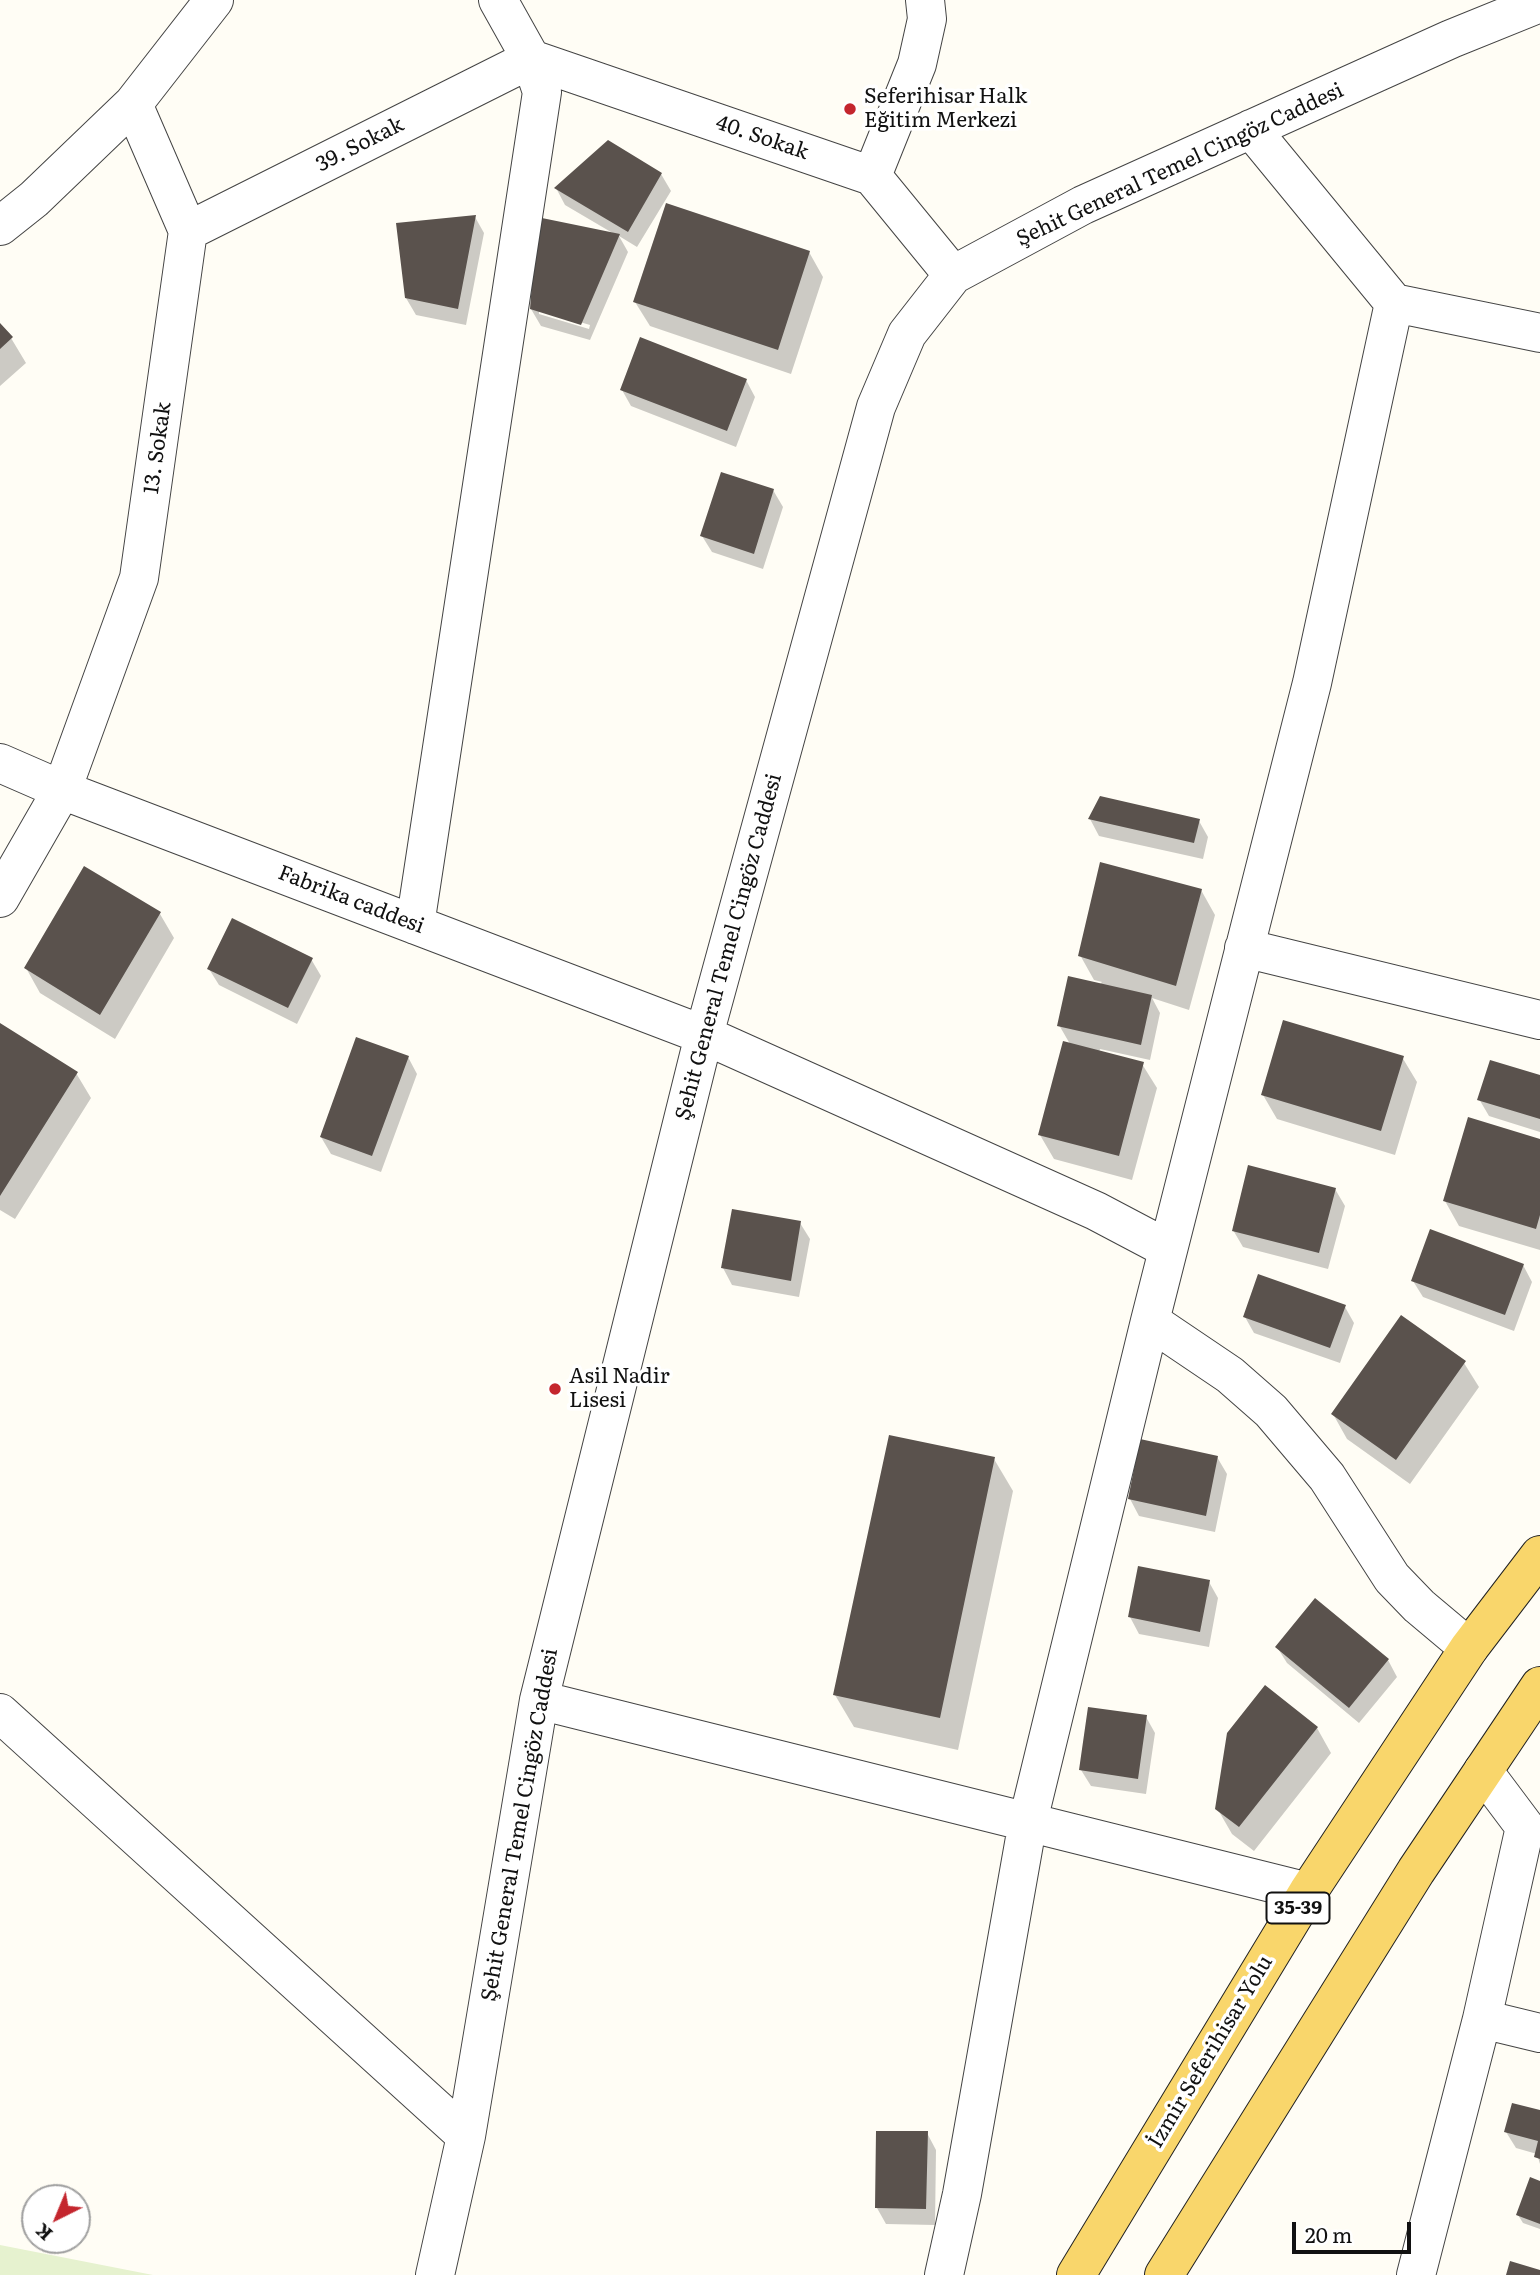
<!DOCTYPE html>
<html>
<head>
<meta charset="utf-8">
<style>
	body { margin:0 }
	#map { position:relative; width:1540px; height:2275px; overflow:hidden; background:#fffdf5; font-family:Literata,serif }
	canvas { display:block }
	.north { position:absolute; left:21px; top:2184px; width:70px; height:70px; box-sizing:border-box; background:#fff; border:2px solid #a0a0a0; border-radius:50%; rotate:223deg; font-size:19px; font-weight:700; line-height:28px; text-align:center; color:#111 }
	.north::after { content:''; display:block; margin:auto; width:24px; height:32px; background:#c4262e; clip-path:polygon(50% 0,100% 100%,50% 72%,0 100%) }
	.scale { position:absolute; left:1292px; top:2222px; width:119px; height:32px; box-sizing:border-box; border:4px solid #111; border-top:0; padding-left:9px; font-size:21px; line-height:24px; white-space:nowrap; color:#111; -webkit-text-stroke:5px #fff; paint-order:stroke }
</style>
</head>
<body>
<div id="map">
<canvas width="1540" height="2275"></canvas>
<div class="north">K</div>
<div class="scale">20 m</div>
</div>
<script>
const g = document.querySelector('canvas').getContext('2d');
g.lineJoin = 'round';
function paint(path, color) {
  g.fillStyle = color;
  g.fill(path, 'evenodd');
}
function toPath(rows) {
  const path = new Path2D();
  for (const r of rows) {
    path.moveTo(r[0], r[1]);
    for (let i = 2; i < r.length; i += 2) path.lineTo(r[i], r[i + 1]);
  }
  return path;
}
function stroke(path, color, width, dash) {
  g.strokeStyle = color;
  g.lineWidth = width;
  g.lineCap = dash ? 'butt' : 'round';
  g.setLineDash(dash || []);
  g.stroke(path);
}
function drawText(font, color, halo, rows, align = 'center') {
  g.font = font + ' Literata,serif';
  g.lineWidth = 7;
  g.setLineDash([]);
  g.textBaseline = 'middle';
  g.strokeStyle = halo;
  g.fillStyle = color;
  for (const [text, x, y, turn = 0] of rows) {
    g.save();
    g.translate(x, y);
    g.rotate((+turn || 0) * Math.PI / 180);
    g.textAlign = isNaN(turn) ? turn : align;
    if (halo) g.strokeText(text, 0, 0);
    g.fillText(text, 0, 0);
    g.restore();
  }
}
paint(toPath([
	[0,2245,153,2275,0,2275]
]), '#e6f2cf');
paint(toPath([
	[661,174,671,191,637,247,619,236,628,252,590,340,541,326,531,309,616,235,565,205,556,188],
	[539,310,590,325,589,329,539,314],
	[475,217,484,233,466,325,416,315,406,298],
	[809,252,823,277,791,374,650,326,635,302],
	[0,326,11,338,26,363,0,386],
	[746,380,755,397,736,447,631,406,622,390],
	[773,490,783,507,763,569,712,552,702,536],
	[1090,819,1199,821,1208,837,1203,859,1099,836],
	[1201,890,1215,915,1189,1010,1152,998,1160,1013,1150,1060,1100,1049,1099,1052,1142,1064,1157,1088,1132,1180,1054,1159,1040,1135,1070,1044,1059,1025,1102,982,1094,980,1080,955],
	[160,914,174,938,115,1039,40,993,26,968],
	[311,959,321,976,297,1024,219,985,209,969],
	[0,1025,76,1073,91,1098,15,1219,0,1210],
	[408,1057,417,1074,381,1172,331,1154,321,1137],
	[1402,1057,1417,1082,1395,1155,1277,1119,1263,1095],
	[1540,1077,1540,1132,1489,1116,1479,1099],
	[1540,1141,1540,1250,1459,1226,1445,1201],
	[1335,1189,1345,1206,1328,1269,1243,1247,1233,1230],
	[800,1223,810,1239,799,1297,732,1285,723,1268],
	[1523,1265,1532,1282,1514,1331,1423,1297,1413,1281],
	[1345,1307,1354,1323,1340,1363,1254,1333,1245,1317],
	[1464,1363,1479,1387,1410,1484,1347,1439,1333,1414],
	[1217,1457,1227,1474,1215,1532,1139,1516,1130,1499],
	[994,1459,1013,1491,958,1750,854,1727,835,1695],
	[1209,1582,1218,1598,1209,1647,1139,1634,1130,1617],
	[1277,1647,1388,1660,1397,1677,1359,1723,1287,1663],
	[1146,1717,1155,1733,1146,1794,1091,1786,1081,1770],
	[1317,1728,1331,1753,1254,1851,1232,1834,1217,1808],
	[1540,2112,1540,2164,1537,2154,1516,2148,1506,2132],
	[927,2133,936,2150,935,2225,886,2224,877,2208],
	[1540,2183,1540,2229,1523,2223,1518,2215]
]), '#0003');
paint(toPath([
	[608,140,662,173,628,232,554,188],
	[666,203,810,251,778,350,633,302],
	[476,215,458,309,405,298,396,223],
	[537,217,620,234,581,325,530,309],
	[0,323,13,337,0,349],
	[640,337,747,379,727,431,620,390],
	[721,472,774,489,754,554,700,536],
	[1100,796,1200,819,1194,843,1088,819],
	[1100,862,1202,889,1176,986,1078,956],
	[84,866,161,912,100,1015,24,968],
	[232,918,313,958,288,1008,207,969],
	[1068,976,1152,995,1141,1045,1057,1026],
	[1283,1020,1404,1056,1381,1131,1261,1095],
	[0,1023,78,1072,0,1196],
	[356,1037,409,1056,372,1156,320,1137],
	[1063,1041,1144,1062,1119,1156,1038,1135],
	[1490,1060,1540,1075,1540,1119,1477,1100],
	[1468,1117,1540,1139,1540,1215,1536,1229,1443,1201],
	[1248,1165,1336,1188,1319,1253,1232,1231],
	[732,1209,801,1221,791,1281,721,1268],
	[1430,1229,1524,1264,1505,1315,1411,1281],
	[1258,1274,1346,1305,1330,1348,1243,1317],
	[1401,1315,1466,1361,1396,1460,1331,1414],
	[889,1435,995,1457,940,1718,833,1695],
	[1140,1439,1218,1456,1206,1516,1128,1499],
	[1138,1566,1210,1580,1200,1632,1128,1617],
	[1315,1598,1389,1659,1349,1708,1275,1647],
	[1265,1685,1318,1727,1239,1827,1215,1809,1227,1733],
	[1088,1707,1147,1715,1138,1779,1079,1770],
	[1512,2103,1540,2110,1540,2159,1534,2157,1538,2141,1504,2132],
	[876,2131,928,2131,926,2209,875,2208],
	[1530,2177,1540,2181,1540,2224,1516,2215],
	[1510,2261,1540,2270,1540,2275,1506,2275]
]), '#5a524d');
const street = toPath([
	[531,59,872,176,953,275],
	[872,176,917,64,927,19,925,0],
	[0,226,34,199,133,104,214,0],
	[188,231,531,59],
	[1394,303,1540,333],
	[0,763,62,790,704,1035,1096,1211,1168,1249],
	[0,898,62,790,139,578,188,231,133,104],
	[415,925,542,92,531,59,498,0],
	[1244,948,1540,1020],
	[1150,1321,1230,1375,1271,1411,1327,1477,1392,1578,1419,1606,1469,1648],
	[539,1700,1308,1892],
	[0,1713,466,2136],
	[1483,1771,1525,1827,1482,2019,1540,2033],
	[435,2275,466,2136,539,1700,704,1035,876,407,907,334,953,275,1083,205,1451,39,1540,3],
	[944,2275,962,2194,1028,1821,1150,1321,1312,683,1394,303,1251,129],
	[1416,2275,1482,2019]
]);
const primary = toPath([
	[1076,2275,1308,1892,1469,1648,1540,1555],
	[1164,2275,1416,1871,1540,1686]
]);
stroke(street, '#444', 40);
stroke(primary, '#222', 40);
stroke(street, '#fff', 38);
stroke(primary, '#f9d66b', 38);
for (const [x, y, r, color] of [
	[850,109,7,"#c4262e"],
	[555,1389,7,"#c4262e"]
]) {
  const dot = new Path2D();
  dot.arc(x, y, r, 0, 2 * Math.PI);
  g.fillStyle = color;
  g.fill(dot);
  stroke(dot, '#fff', 2.5);
}
for (const [x, y, w] of [
	[1298,1908,63]
]) {
  const box = new Path2D();
  box.roundRect(x - w / 2, y - 15.5, w, 31, 5);
  g.fillStyle = '#fff';
  g.fill(box);
  stroke(box, '#111', 2);
}
drawText('bold 19px', '#111', null, [
	["35-39",1298,1908]
]);
drawText('21px', '#111', '#fff', [
	["Seferihisar Halk",864,97],
	["Eğitim Merkezi",864,121],
	["Asil Nadir",569,1377],
	["Lisesi",569,1401]
], 'left');
drawText('21px', '#111', '#fff', [
	["40. Sokak",762,138,19],
	["39. Sokak",360,145,-27],
	["Şehit General Temel Cingöz Caddesi",1180,165,-25],
	["13. Sokak",158,448,-82],
	["Fabrika caddesi",351,900,21],
	["Şehit General Temel Cingöz Caddesi",729,947,-75],
	["Şehit General Temel Cingöz Caddesi",520,1825,-80],
	["İzmir Seferihisar Yolu",1211,2052,-59]
]);
</script>
</body>
</html>
